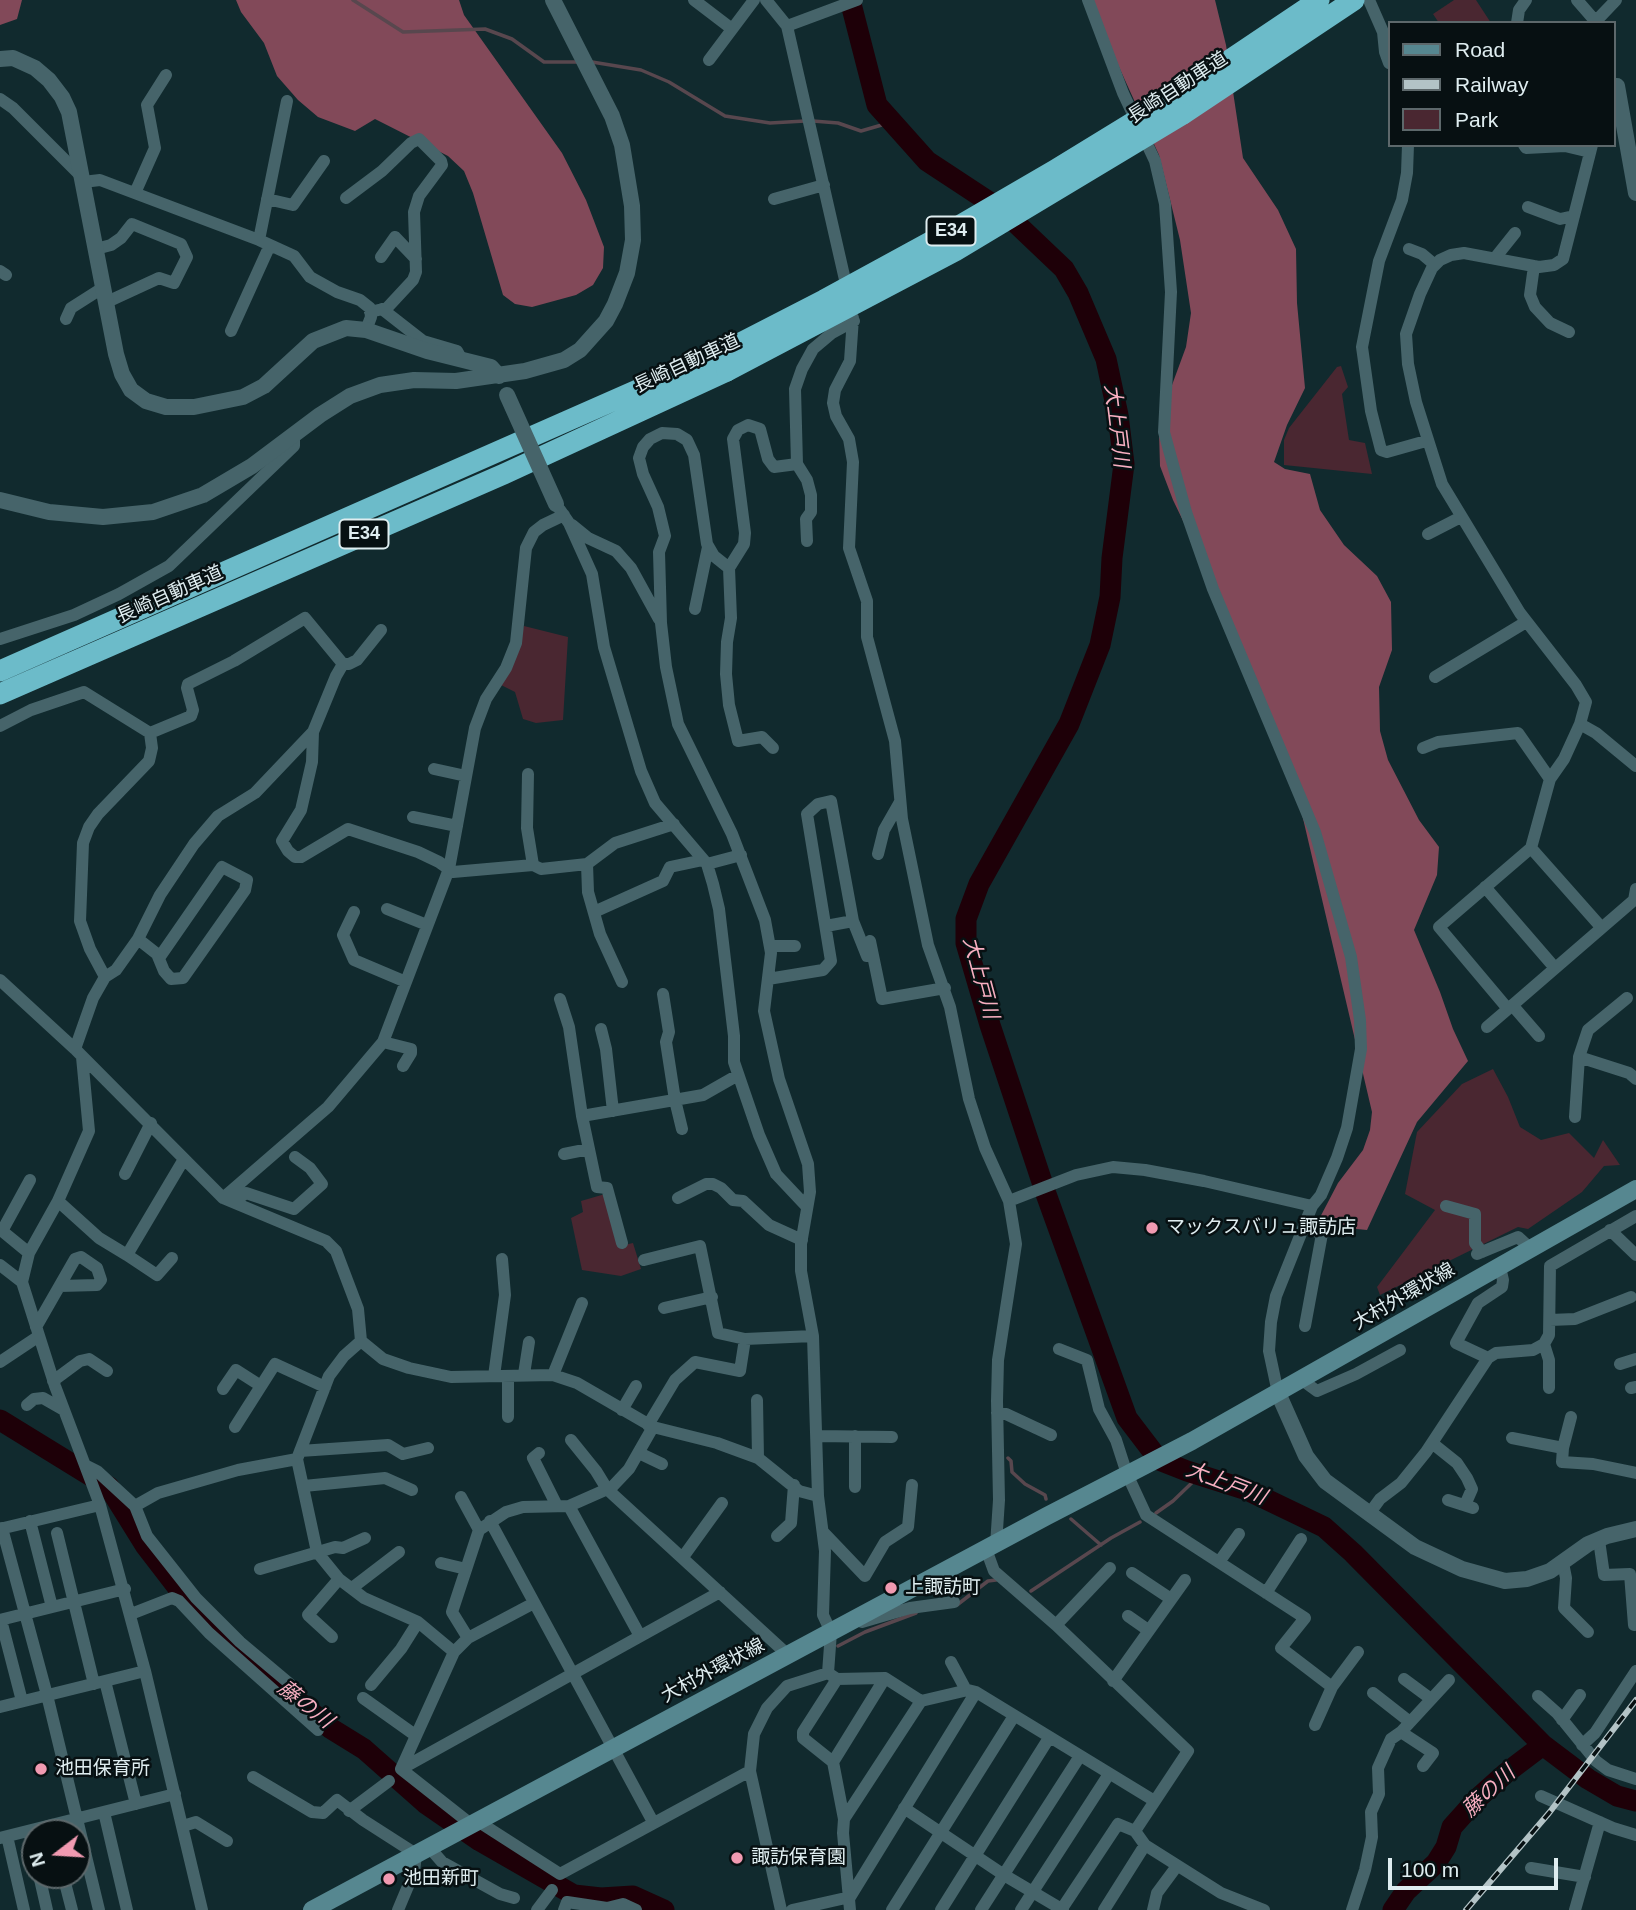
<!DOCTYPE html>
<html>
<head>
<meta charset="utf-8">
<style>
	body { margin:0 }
	#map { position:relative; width:1636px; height:1910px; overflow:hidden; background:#112a2e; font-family:Helvetica,sans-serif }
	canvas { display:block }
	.legend { position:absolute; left:1388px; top:21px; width:228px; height:126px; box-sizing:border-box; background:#071012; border:2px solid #5d686b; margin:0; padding:9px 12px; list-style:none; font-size:21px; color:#dfedf0 }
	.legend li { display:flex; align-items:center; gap:14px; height:35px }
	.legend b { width:35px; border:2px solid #5d686b }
	.north { position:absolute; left:21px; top:1819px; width:70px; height:70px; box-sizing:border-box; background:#071012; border:2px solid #5d686b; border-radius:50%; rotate:253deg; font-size:19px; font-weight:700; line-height:28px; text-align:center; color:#dfedf0 }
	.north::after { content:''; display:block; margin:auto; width:24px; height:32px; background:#f19ab1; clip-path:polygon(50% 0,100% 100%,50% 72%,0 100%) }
	.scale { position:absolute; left:1388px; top:1858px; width:170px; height:32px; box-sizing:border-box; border:4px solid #dfedf0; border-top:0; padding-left:9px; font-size:21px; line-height:24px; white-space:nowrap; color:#dfedf0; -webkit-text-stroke:5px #071012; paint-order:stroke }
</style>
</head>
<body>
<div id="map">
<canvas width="1636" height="1910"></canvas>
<ul class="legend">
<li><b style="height:9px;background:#568790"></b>Road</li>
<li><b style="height:9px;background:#b3c3c6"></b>Railway</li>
<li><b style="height:19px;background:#4a2731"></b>Park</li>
</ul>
<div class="north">N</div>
<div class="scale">100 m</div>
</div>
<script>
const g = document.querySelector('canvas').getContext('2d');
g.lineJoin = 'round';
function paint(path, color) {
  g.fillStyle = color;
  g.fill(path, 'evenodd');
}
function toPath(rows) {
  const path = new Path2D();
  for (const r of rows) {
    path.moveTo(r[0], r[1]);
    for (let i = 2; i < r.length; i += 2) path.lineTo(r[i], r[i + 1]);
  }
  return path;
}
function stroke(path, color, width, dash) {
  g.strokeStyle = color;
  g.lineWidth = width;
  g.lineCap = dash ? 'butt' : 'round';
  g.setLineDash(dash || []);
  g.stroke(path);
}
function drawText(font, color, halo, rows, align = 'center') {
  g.font = font + ' Helvetica,"Noto Sans JP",sans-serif';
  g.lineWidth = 5;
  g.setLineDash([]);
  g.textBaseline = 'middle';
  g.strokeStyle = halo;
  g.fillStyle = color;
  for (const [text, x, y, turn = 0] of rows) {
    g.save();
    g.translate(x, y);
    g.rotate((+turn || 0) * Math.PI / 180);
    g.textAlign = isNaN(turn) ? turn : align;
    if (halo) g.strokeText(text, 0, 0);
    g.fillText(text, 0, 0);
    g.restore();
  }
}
paint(toPath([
	[1454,0,1476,0,1491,23,1439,23,1433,14],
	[1341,366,1348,387,1342,394,1349,440,1365,443,1372,474,1284,465,1284,440,1289,428,1337,367],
	[524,626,568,637,563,720,536,723,523,719,515,692,501,685],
	[1493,1069,1508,1097,1520,1127,1541,1140,1569,1133,1594,1158,1603,1140,1620,1165,1604,1166,1582,1192,1528,1229,1518,1227,1380,1295,1377,1287,1435,1210,1405,1194,1417,1132,1462,1084],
	[605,1194,619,1246,633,1243,641,1269,621,1276,582,1270,571,1218,583,1212,581,1201]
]), '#4a2731');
paint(toPath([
	[0,0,22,0,17,19,0,25],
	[236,0,459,0,464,15,562,153,586,200,604,247,603,268,593,285,576,295,532,307,515,304,503,295,473,193,464,171,448,156,375,119,355,131,318,117,298,100,277,76,264,43,241,12],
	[1084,0,1215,0,1226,45,1243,158,1278,210,1296,249,1297,303,1305,388,1287,425,1274,462,1285,469,1310,474,1320,510,1344,545,1377,576,1391,602,1392,650,1379,687,1380,731,1388,760,1419,820,1439,847,1437,875,1414,930,1440,992,1453,1029,1468,1061,1417,1122,1367,1230,1316,1225,1338,1183,1363,1150,1370,1130,1372,1112,1289,759,1211,579,1173,500,1160,466,1159,432,1172,385,1186,347,1191,313,1180,240,1159,155,1109,45]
]), '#824959');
stroke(toPath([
	[353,0,403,32,485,29,512,39,544,62,580,62],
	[592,62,641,70,669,82,725,116,770,123,805,121],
	[813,121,838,123,861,131,892,122],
	[1008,1458,1011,1461,1012,1472,1025,1484,1045,1495,1046,1499],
	[1156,1513,1173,1501,1200,1475],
	[1071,1519,1101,1545],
	[1031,1591,1111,1538,1140,1522],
	[957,1605,988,1581,996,1580],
	[838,1646,865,1632,916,1613]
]), '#58474e', 3.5);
stroke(toPath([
	[850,0,877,105,927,161,1003,211,1064,269,1078,293,1106,359,1118,415,1124,464,1112,558,1110,597,1100,645,1069,724,979,884,966,919,966,943,990,1025,1046,1194,1127,1418,1159,1460,1187,1471,1247,1490,1324,1527,1353,1553,1543,1745,1588,1779,1617,1796,1636,1801],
	[0,1420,109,1487,145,1545,195,1610,233,1646,299,1702,330,1728,364,1749,425,1803,480,1841,574,1895,601,1898,633,1896,664,1910],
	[1393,1910,1406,1891,1436,1863,1446,1847,1452,1827,1478,1798,1506,1773,1543,1745]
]), '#1e0008', 21);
stroke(toPath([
	[694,0,732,29],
	[766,0,787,26,848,293],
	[1088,0,1123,93,1155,161,1165,204,1171,292,1164,432,1186,512,1213,589,1315,832,1351,957,1360,1020,1361,1049,1347,1128,1337,1158,1321,1195,1312,1206,1276,1296,1271,1322,1269,1351,1278,1393],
	[1369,0,1383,32,1385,52,1389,63],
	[1577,0,1597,23],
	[1596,21,1616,0],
	[1517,23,1519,10,1526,0],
	[787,26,857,0],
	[709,60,754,0],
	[0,99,13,108,82,177],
	[1408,145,1407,173,1402,200,1379,261,1362,347,1371,411,1381,450,1387,452,1426,441],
	[1524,145,1526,148,1565,146,1590,152],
	[1592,145,1563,259,1554,265,1539,267,1464,253,1451,255,1440,260,1432,268,1420,294,1406,334,1408,364,1416,402,1442,484,1520,613,1576,685,1586,702,1580,724,1564,759,1550,779,1531,848,1439,927,1508,1009,1634,900,1636,889],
	[83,182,100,180,259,240,294,256,310,277,337,292,360,300,370,308,371,317,366,330],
	[135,193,155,148,147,105,166,75],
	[346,198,382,171,411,143,419,139,441,161,442,165,419,196,414,212,416,272,413,280,387,308,370,312],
	[267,199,293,205,324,161],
	[774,199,824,185],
	[1528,207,1560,219,1574,216],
	[259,240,287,101],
	[96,249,111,245,121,238,132,224,181,244,187,257,174,283,159,278,107,302],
	[1409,249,1422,254,1435,265],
	[381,257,395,237,416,259],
	[1495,258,1515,233],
	[1534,266,1530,295,1535,307,1550,323,1569,332],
	[0,271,6,275],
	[382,309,423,341,457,351,462,360],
	[853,318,850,361,835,390,833,403,836,416,849,439,853,462,849,548,867,601,867,637,895,741,902,819,928,945,950,1007,969,1099,985,1148,1009,1201,1016,1244,998,1360,997,1401,999,1500,996,1545],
	[66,319,71,308,104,287],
	[231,331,270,245],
	[797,464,807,480,811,495,811,512,806,519,807,541],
	[560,510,569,523,592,574,604,647,641,771,655,803,707,864,713,884,719,909,734,1036,734,1062,759,1135,776,1174,807,1207],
	[572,525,588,538,616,551,631,568,659,619],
	[1428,534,1461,517],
	[729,568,731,618,727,642,726,674,729,705,738,741,762,737,773,748],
	[695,609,708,547],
	[0,639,74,615,119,594,169,566,294,446,294,435],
	[1435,677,1526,622],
	[1580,724,1596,733,1636,766],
	[0,726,31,710,84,692,150,733],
	[313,732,312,762,301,810,282,841,288,851,295,857,301,857,348,829,418,852,439,862,453,872,533,865,541,869,587,864,615,843,674,824],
	[150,733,191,716,193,710,187,688,188,684,234,661,305,618,343,664],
	[1423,748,1438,742,1518,733,1550,779],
	[434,769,466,776],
	[528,774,527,828,533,865],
	[413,817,457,826],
	[1531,848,1601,927],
	[878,854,884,830,900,802],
	[587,864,588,892,600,934,622,982],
	[707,864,741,855],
	[1485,887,1555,968],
	[387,909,427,925],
	[354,912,343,935,354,960,406,982],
	[594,912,663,881,670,867,703,860],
	[826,926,853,921,867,956,871,955],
	[138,939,157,954,164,971,171,979,183,978,245,890,247,880,222,867,159,958],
	[870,941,882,999,945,988],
	[770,946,795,946],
	[105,977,90,949,80,921,83,843,89,827,98,814,149,761,152,748,150,733],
	[768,979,823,970,831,961,807,814,818,804,831,801,853,921],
	[0,980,75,1049,223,1198,326,1241,336,1251,358,1309,361,1341,344,1356,329,1376,297,1459,317,1552,339,1579,364,1598,418,1622,454,1652],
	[663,994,669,1032,666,1042,675,1100,682,1129],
	[1627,998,1588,1030,1579,1057,1629,1073,1636,1079],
	[560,999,569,1027,582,1116,597,1187,607,1188,622,1243],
	[1513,1006,1539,1036],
	[1487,1027,1508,1009],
	[601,1029,606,1049,613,1111],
	[383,1042,411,1049,411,1053,403,1066],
	[75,1049,93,998,105,977,116,970,138,939,160,895,194,844,218,816,255,793,313,732,336,676,343,664,349,664,357,660,381,630],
	[82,1057,89,1131,58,1201,29,1253,22,1282,55,1386,100,1505,145,1671,202,1910],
	[582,1116,703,1095,738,1075],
	[1575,1117,1579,1057],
	[564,1154,589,1149],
	[125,1174,151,1123],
	[223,1198,328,1107,383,1042,449,869,475,728,486,699,506,668,516,643,526,548,534,532,543,525,564,515],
	[678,1198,706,1184,713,1184,721,1188,733,1200,743,1201,769,1225,802,1240],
	[58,1201,99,1238,127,1255,184,1159],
	[1009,1201,1076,1175,1113,1167,1145,1170,1204,1181,1312,1206],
	[233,1202,246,1193,294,1209,322,1184,310,1168,295,1157],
	[1446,1206,1475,1214,1475,1243,1482,1252],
	[1304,1227,1322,1234,1305,1326],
	[1610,1230,1636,1255],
	[29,1253,2,1231,30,1180],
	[1477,1254,1518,1237,1531,1249],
	[127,1255,157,1275,172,1258],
	[644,1260,700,1246,718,1333,745,1339,813,1336],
	[0,1265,22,1282],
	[664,1308,712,1297],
	[1550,1320,1575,1319,1631,1297],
	[36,1327,75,1259,81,1257,97,1268,101,1280,97,1285,60,1286],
	[361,1341,383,1359,409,1368,451,1377,553,1375,577,1383,653,1427,717,1443,758,1458,799,1491,818,1496],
	[1544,1344,1549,1360,1549,1388],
	[1059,1349,1087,1360,1099,1409,1116,1440,1127,1474,1146,1515,1305,1618,1281,1648,1332,1687,1315,1725],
	[1488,1358,1456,1343,1478,1303,1502,1287,1503,1280,1500,1267],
	[0,1362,39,1336],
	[1620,1364,1636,1359],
	[524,1374,529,1342],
	[553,1375,582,1303],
	[494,1376,505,1295,502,1259],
	[1302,1380,1317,1391,1356,1374,1400,1350],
	[53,1381,80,1361,89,1359,107,1371],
	[1631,1388,1636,1387],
	[223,1389,236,1370,261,1386],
	[757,1400,758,1458],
	[27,1405,34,1399,43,1398,64,1410],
	[622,1410,636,1386],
	[997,1413,1006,1414,1051,1435],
	[508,1417,508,1376],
	[648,1425,675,1380,695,1362,740,1371,745,1339],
	[235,1427,275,1364,325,1387],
	[817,1436,892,1437],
	[1512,1438,1563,1448,1562,1462,1593,1464,1636,1473],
	[571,1440,596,1471,607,1489,788,1655],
	[1432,1443,1457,1463,1467,1478,1472,1489,1465,1505],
	[1563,1448,1571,1417],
	[300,1451,388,1445,403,1454,428,1448],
	[539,1453,533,1458,557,1506],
	[639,1453,662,1464],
	[87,1466,97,1471,135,1506,158,1493,238,1470,297,1459],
	[304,1486,385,1478,412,1490],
	[855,1487,855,1436],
	[461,1497,479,1530],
	[1448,1500,1473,1508],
	[135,1506,147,1536,196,1598,240,1642,290,1684],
	[569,1506,640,1636],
	[1369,1514,1380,1499,1401,1483,1426,1452,1488,1358,1496,1353,1533,1350,1544,1344,1549,1335,1550,1266,1636,1216],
	[30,1521,52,1607],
	[490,1521,653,1822],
	[2,1528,47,1695,99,1910],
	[0,1529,100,1505],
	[823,1532,865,1576,885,1542,908,1527,912,1485],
	[57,1533,94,1684],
	[777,1536,791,1523,794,1485],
	[1599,1540,1604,1575,1630,1574,1634,1625],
	[986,1549,994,1571,1056,1625,1188,1751,1135,1831,1145,1845,1221,1893,1264,1910],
	[683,1557,722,1503],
	[1219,1562,1239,1534],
	[441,1563,466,1569],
	[1563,1563,1566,1578,1564,1608,1588,1632],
	[260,1569,335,1547,343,1548,365,1538],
	[1132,1573,1171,1599],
	[352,1588,399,1552],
	[1266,1593,1301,1539],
	[131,1614,172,1598,179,1601,209,1633,318,1730],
	[1128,1616,1148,1630],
	[0,1620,125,1589],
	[1,1620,22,1701],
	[862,1622,910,1608,954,1602],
	[1056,1625,1110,1568],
	[332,1637,308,1615,339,1579],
	[468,1638,452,1612,479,1530,506,1512,523,1507,569,1506,612,1487,629,1469,653,1427],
	[951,1662,966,1690],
	[828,1673,831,1632,823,1615,825,1551,818,1496,813,1336,801,1271,801,1244,810,1192,808,1164,779,1079,764,1011,771,953,765,920,732,834,678,724,666,667,661,623,659,552,665,536,658,507,643,474,639,458,643,447,650,439,662,433,677,434,687,440,694,455,707,544,714,556,729,568,744,544,745,533,733,439,738,430,748,425,760,429,768,459,774,467,797,464,795,389,802,369,813,349,832,333,854,321],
	[828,1673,837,1679,885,1678,921,1701,968,1690,976,1692,1153,1800],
	[1404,1679,1431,1699],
	[105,1681,136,1804],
	[1113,1681,1185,1580],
	[371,1685,401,1649,418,1622],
	[1332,1687,1358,1652],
	[1373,1693,1410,1722],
	[1538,1696,1557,1713,1596,1761,1608,1770,1636,1779],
	[363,1698,415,1735],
	[0,1707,145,1671],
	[1562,1720,1580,1695],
	[1401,1732,1433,1753,1423,1766],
	[1582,1745,1595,1733,1636,1671],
	[833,1762,803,1738,803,1732,837,1679],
	[401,1769,720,1592],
	[401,1769,454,1652,468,1638,534,1603],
	[401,1769,472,1825],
	[253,1777,312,1812,323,1813,337,1800,363,1820,416,1854,414,1872,398,1910],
	[1541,1796,1613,1828,1636,1835],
	[904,1808,1004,1875,1063,1910],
	[349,1811,389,1781],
	[104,1812,127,1910],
	[844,1819,921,1701],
	[479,1822,560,1874,750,1771],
	[183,1826,196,1822,227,1841],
	[29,1831,35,1857],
	[7,1836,24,1910],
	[0,1838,175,1794],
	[429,1847,442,1862,500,1894,514,1898],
	[1531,1868,1585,1877],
	[39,1875,47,1910],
	[63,1875,72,1910],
	[537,1910,552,1890],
	[564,1910,567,1902,607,1908,623,1904,636,1910],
	[781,1910,750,1771,754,1734,767,1708,787,1686,828,1673],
	[792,1910,850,1897,976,1692],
	[850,1910,843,1833,844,1819,833,1762,885,1678],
	[892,1910,1014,1716],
	[941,1910,1049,1738],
	[981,1910,1080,1756],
	[1021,1910,1109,1774],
	[1061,1910,1118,1824,1135,1831],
	[1104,1910,1145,1845],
	[1153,1910,1157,1893,1177,1866],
	[1352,1910,1365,1870,1372,1837,1371,1812,1379,1794,1378,1768,1391,1739,1401,1732,1449,1680],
	[1575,1910,1600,1822]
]), '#46646a', 12);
stroke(toPath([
	[0,59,13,58,35,68,49,80,62,97,69,112,116,354,122,374,131,390,146,401,166,407,194,407,243,397,264,386,313,341,346,328,366,330,427,351,491,367,499,376],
	[1617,86,1636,193],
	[0,500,49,512,103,517,153,512,203,495,252,466,320,415,350,396,380,385,414,380,456,381,525,371,564,360,580,350,606,321,615,304,627,273,633,240,632,206,622,145,612,116,553,0],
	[1278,1393,1306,1456,1325,1481,1415,1547,1462,1569,1505,1581,1527,1579,1550,1571,1588,1544,1607,1536,1636,1529]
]), '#46646a', 16);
stroke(toPath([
	[312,1910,1047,1516,1192,1441,1636,1189]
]), '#568790', 18);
stroke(toPath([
	[1176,96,1319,0],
	[1183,114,1354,0],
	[0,671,719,354],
	[0,694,504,474,727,371]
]), '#6cbbc9', 21);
const rail = toPath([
	[1466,1910,1549,1813,1636,1700]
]);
stroke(rail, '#b3c3c6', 6);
stroke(rail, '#071012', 3.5, [10]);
stroke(toPath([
	[507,395,556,504]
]), '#46646a', 16);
stroke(toPath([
	[719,354,824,300,945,234,1055,170,1176,96],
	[727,371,955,251,1183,114]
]), '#6cbbc9', 21);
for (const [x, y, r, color] of [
	[1152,1228,7,"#f19ab1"],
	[891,1588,7,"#f19ab1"],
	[41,1769,7,"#f19ab1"],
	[737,1858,7,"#f19ab1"],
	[389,1879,7,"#f19ab1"]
]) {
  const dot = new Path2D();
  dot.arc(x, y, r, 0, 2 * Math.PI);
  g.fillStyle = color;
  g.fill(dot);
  stroke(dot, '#071012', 2.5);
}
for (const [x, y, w] of [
	[951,231,49],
	[364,534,49]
]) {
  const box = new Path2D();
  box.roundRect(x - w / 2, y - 14.5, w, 29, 5);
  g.fillStyle = '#071012';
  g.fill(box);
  stroke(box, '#dfedf0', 2);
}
drawText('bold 18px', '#dfedf0', null, [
	["E34",951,231],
	["E34",364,534]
]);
drawText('19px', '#dfedf0', '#071012', [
	["長崎自動車道",1178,88,-33],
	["長崎自動車道",687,364,-25],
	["長崎自動車道",170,595,-24],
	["大村外環状線",1404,1297,-30],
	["大村外環状線",713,1671,-28]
]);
drawText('19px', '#dfedf0', '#071012', [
	["マックスバリュ諏訪店",1166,1228],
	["上諏訪町",905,1588],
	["池田保育所",55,1769],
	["諏訪保育園",751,1858],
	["池田新町",403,1879]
], 'left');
drawText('italic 21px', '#f8afc1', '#071012', [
	["大上戸川",1116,426,83],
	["大上戸川",980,978,75],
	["大上戸川",1226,1484,21],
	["藤の川",305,1705,38],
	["藤の川",1489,1792,-43]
]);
</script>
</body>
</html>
